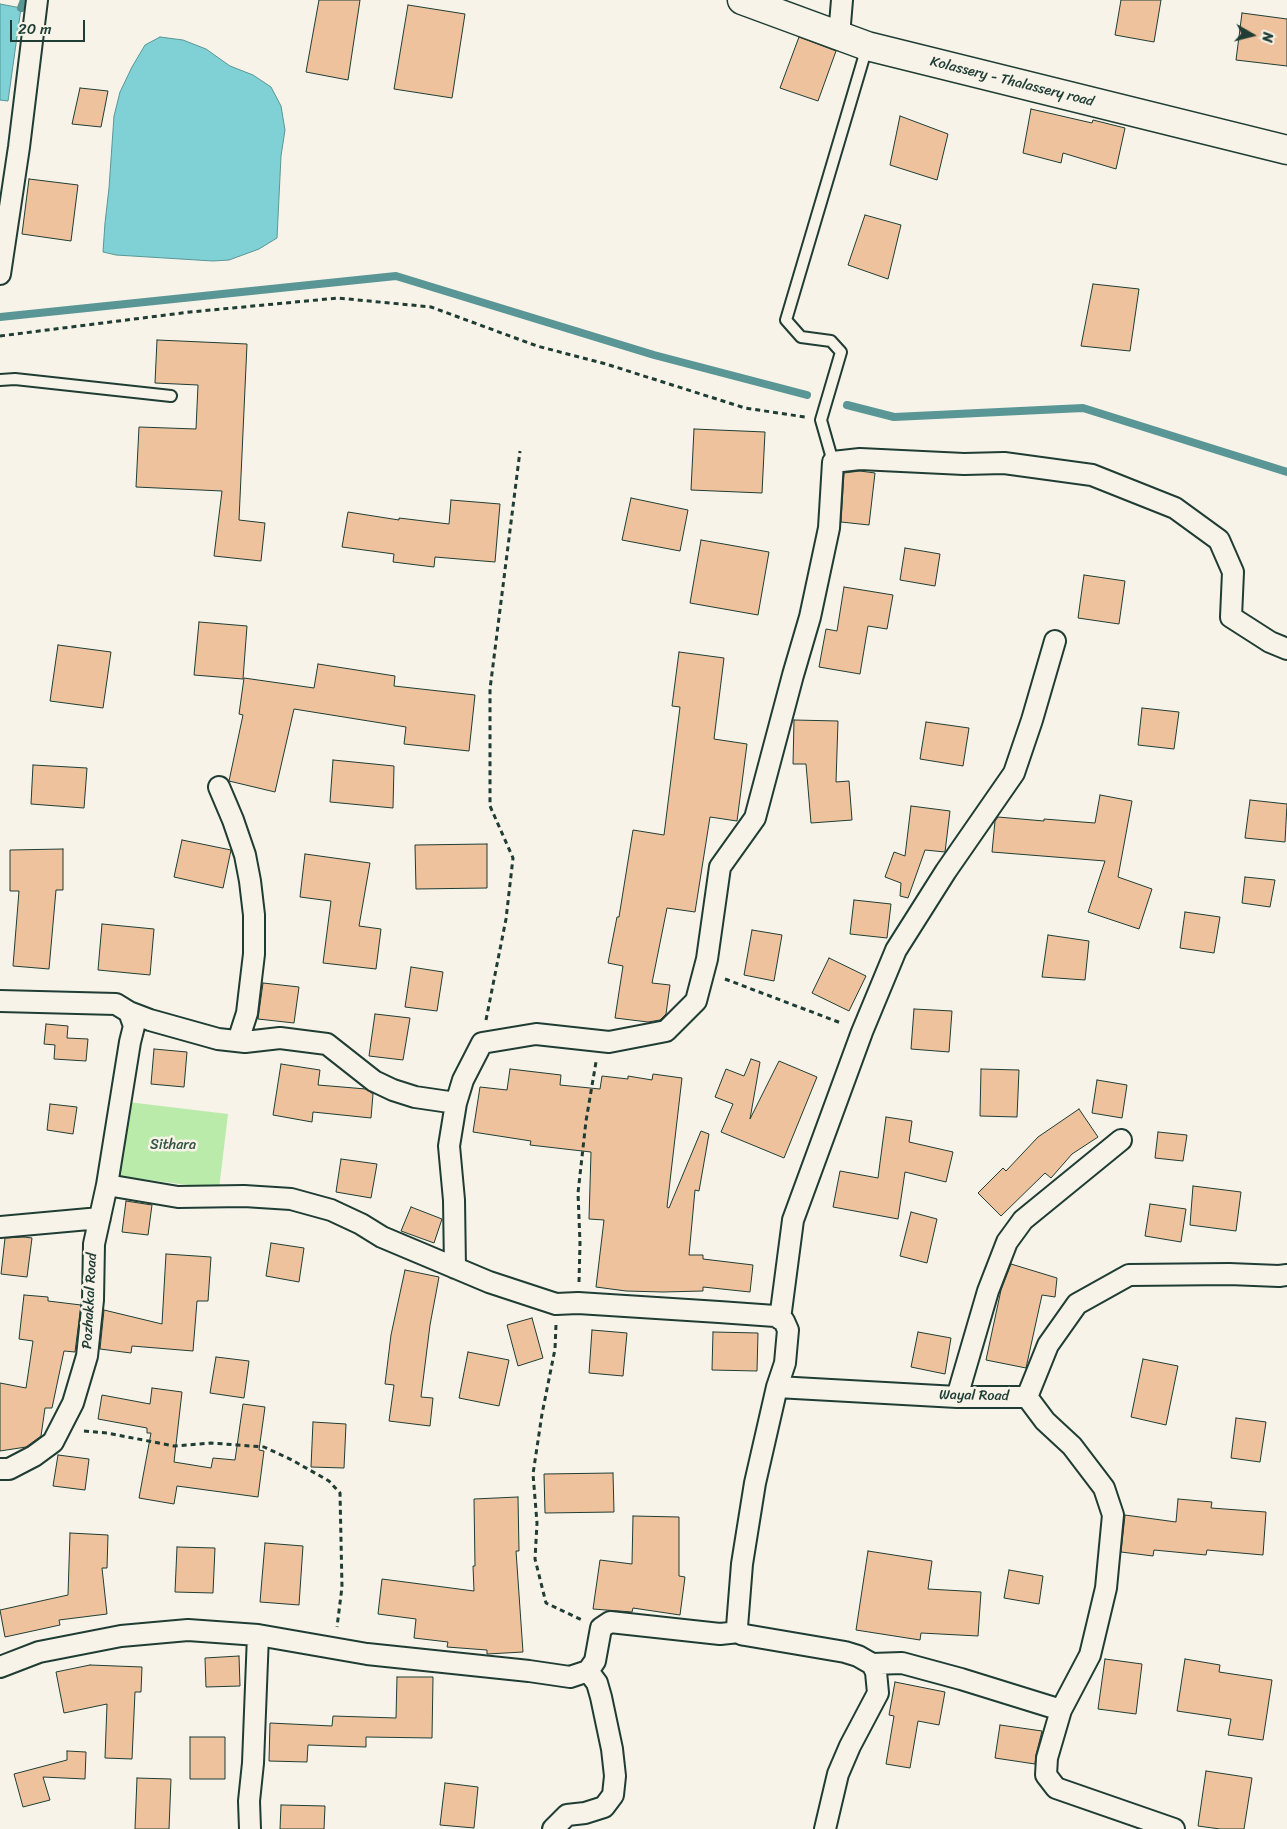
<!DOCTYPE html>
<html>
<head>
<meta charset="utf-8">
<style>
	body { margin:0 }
	#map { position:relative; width:1287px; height:1829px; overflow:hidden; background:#f7f3e8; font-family:Sriracha,sans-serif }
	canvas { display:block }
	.north { position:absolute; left:1227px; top:10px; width:50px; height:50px; -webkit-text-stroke:4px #f7f3e8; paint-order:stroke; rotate:98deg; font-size:14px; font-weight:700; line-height:20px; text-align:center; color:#1f3d34 }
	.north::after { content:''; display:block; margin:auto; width:18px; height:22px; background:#1f3d34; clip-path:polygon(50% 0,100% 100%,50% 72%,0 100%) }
	.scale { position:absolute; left:10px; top:20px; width:75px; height:22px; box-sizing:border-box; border:2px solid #1f3d34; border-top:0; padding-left:6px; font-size:15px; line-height:18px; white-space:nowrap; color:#1f3d34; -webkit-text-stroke:4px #f7f3e8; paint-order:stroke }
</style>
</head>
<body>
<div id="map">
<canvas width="1287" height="1829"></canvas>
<div class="north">N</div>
<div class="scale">20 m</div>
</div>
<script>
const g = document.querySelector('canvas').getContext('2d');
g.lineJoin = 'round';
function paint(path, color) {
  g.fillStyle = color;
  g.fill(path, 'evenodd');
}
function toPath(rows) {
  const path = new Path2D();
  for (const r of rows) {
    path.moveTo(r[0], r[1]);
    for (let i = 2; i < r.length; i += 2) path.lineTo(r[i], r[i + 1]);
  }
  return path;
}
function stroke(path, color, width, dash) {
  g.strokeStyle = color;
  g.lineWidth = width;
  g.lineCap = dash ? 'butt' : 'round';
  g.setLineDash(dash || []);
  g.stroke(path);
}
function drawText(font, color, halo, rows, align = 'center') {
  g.font = font + ' Sriracha,sans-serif';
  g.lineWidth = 5;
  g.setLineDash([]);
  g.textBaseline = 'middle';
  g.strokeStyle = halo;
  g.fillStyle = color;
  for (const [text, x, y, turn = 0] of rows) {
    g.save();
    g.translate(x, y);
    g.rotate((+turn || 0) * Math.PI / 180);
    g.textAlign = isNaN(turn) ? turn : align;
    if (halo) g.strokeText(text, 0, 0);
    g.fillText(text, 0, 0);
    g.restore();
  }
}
paint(toPath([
	[128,1102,228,1114,219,1189,118,1176]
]), '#baebab');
const water = toPath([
	[0,4,21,8,8,101,0,100,0,4],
	[160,37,183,40,206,49,230,66,253,75,271,87,281,106,285,130,281,156,277,238,259,249,229,260,213,261,116,255,103,252,105,223,109,188,114,116,120,92,132,67,145,45,160,37]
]);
paint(water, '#7fd1d5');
stroke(water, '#599695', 1);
stroke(toPath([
	[21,8,24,0],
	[0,317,396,276,654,355,807,395],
	[847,405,894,417,1083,408,1287,472]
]), '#599695', 8);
const building = toPath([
	[319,0,360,0,348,80,306,72,319,0],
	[1121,0,1161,0,1154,42,1115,35,1121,0],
	[408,5,465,14,452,98,394,89,408,5],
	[1242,13,1287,19,1287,66,1236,60,1242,13],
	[799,37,836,51,818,101,780,88,799,37],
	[80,88,108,91,101,127,72,124,80,88],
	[1031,109,1092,123,1093,120,1125,128,1116,169,1063,153,1061,163,1023,153,1031,109],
	[900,116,948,134,937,180,890,165,900,116],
	[29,179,78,185,71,241,22,234,29,179],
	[865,215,901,225,888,279,848,265,865,215],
	[1093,284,1139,289,1130,351,1081,346,1093,284],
	[157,340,247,344,239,520,265,523,261,561,214,556,222,491,136,487,139,427,196,429,198,385,155,383,157,340],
	[694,429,765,432,762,493,691,490,694,429],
	[860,471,875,473,869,525,841,522,844,473,860,471],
	[631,498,688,510,680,551,622,540,631,498],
	[451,500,500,504,495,562,435,557,434,567,393,562,394,554,342,547,348,512,399,520,399,518,449,524,451,500],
	[701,540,769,552,758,615,690,603,701,540],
	[905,548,940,554,935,586,900,580,905,548],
	[1084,575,1125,581,1119,624,1078,618,1084,575],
	[844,587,893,595,887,629,868,626,860,674,819,667,826,629,837,631,844,587],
	[199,622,247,626,243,679,194,675,199,622],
	[58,645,111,652,103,708,50,701,58,645],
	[679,652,724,658,714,739,747,744,737,821,710,817,695,912,667,908,652,983,670,985,666,1014,660,1020,648,1022,615,1018,623,966,608,963,617,917,619,917,633,830,664,835,680,707,672,706,679,652],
	[318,664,395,676,394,686,475,695,469,751,404,744,406,727,294,709,275,792,229,781,243,715,239,714,244,678,314,688,318,664],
	[1142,708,1179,712,1174,749,1138,745,1142,708],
	[794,720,838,721,836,782,849,781,852,820,811,823,806,764,793,764,794,720],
	[926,722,969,728,963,766,920,759,926,722],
	[333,760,394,766,393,808,330,802,333,760],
	[33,765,87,768,84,808,31,804,33,765],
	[1100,795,1132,801,1118,877,1152,889,1139,929,1088,912,1105,861,992,852,995,821,998,817,1044,821,1044,819,1095,823,1100,795],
	[1250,800,1287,804,1285,842,1245,838,1250,800],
	[911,806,950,811,945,852,925,850,908,898,900,896,901,883,885,877,894,852,905,856,911,806],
	[182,840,231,850,223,888,174,877,182,840],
	[487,844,487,888,416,889,415,845,487,844],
	[63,849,63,890,56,890,49,969,13,966,19,891,10,891,10,850,63,849],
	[305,854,370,863,359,926,381,929,376,969,323,963,331,901,300,897,305,854],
	[1245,877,1275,880,1270,907,1242,903,1245,877],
	[854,900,891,904,887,938,850,934,854,900],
	[1185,912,1220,917,1214,953,1180,948,1185,912],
	[102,924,154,929,150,975,98,970,102,924],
	[752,930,782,935,774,981,744,975,752,930],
	[1048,935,1089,941,1085,980,1042,977,1048,935],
	[829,958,866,976,849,1011,812,993,829,958],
	[411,967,443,972,437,1011,405,1007,411,967],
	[263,983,299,987,294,1023,258,1019,263,983],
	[914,1009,952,1011,949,1052,911,1049,914,1009],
	[375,1014,410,1018,403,1060,369,1056,375,1014],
	[46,1024,68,1026,67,1038,88,1039,86,1061,54,1059,55,1045,44,1044,46,1024],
	[154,1049,187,1052,184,1087,151,1084,154,1049],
	[751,1059,760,1062,750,1119,779,1061,817,1077,784,1158,721,1132,733,1104,715,1097,726,1069,744,1076,751,1059],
	[281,1064,320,1070,318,1085,366,1089,373,1094,371,1118,313,1112,312,1122,273,1115,281,1064],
	[510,1069,561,1075,560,1085,600,1089,602,1076,628,1079,628,1076,652,1080,653,1074,682,1078,667,1207,669,1208,701,1131,709,1134,699,1191,695,1190,689,1255,703,1255,703,1259,753,1265,750,1292,703,1287,703,1291,663,1292,626,1291,596,1287,604,1220,589,1219,591,1152,530,1145,531,1141,473,1132,480,1087,507,1090,510,1069],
	[981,1069,1019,1070,1017,1117,980,1116,981,1069],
	[1097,1080,1127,1085,1122,1118,1092,1113,1097,1080],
	[50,1104,77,1107,73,1134,47,1130,50,1104],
	[1079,1109,1098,1137,1072,1154,1051,1178,1045,1173,1001,1216,978,1193,1003,1168,1006,1171,1038,1137,1079,1109],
	[886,1117,912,1121,909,1142,953,1152,946,1182,905,1172,898,1219,833,1207,840,1171,878,1178,886,1117],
	[1158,1132,1187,1135,1183,1161,1155,1158,1158,1132],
	[341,1159,377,1164,371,1198,336,1192,341,1159],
	[1193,1186,1241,1192,1236,1231,1190,1225,1193,1186],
	[126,1201,152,1205,148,1235,122,1232,126,1201],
	[1150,1204,1186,1209,1181,1242,1145,1236,1150,1204],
	[411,1207,442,1219,434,1243,401,1231,411,1207],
	[911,1212,937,1219,927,1263,900,1256,911,1212],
	[24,1237,32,1238,27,1277,1,1274,5,1238,24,1237],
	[271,1243,304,1248,299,1282,266,1276,271,1243],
	[166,1254,211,1257,208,1301,197,1301,193,1351,132,1346,131,1353,100,1349,104,1310,162,1324,166,1254],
	[1011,1264,1057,1278,1055,1297,1042,1295,1026,1368,986,1360,1001,1290,1011,1264],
	[405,1270,439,1277,430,1325,421,1397,433,1398,430,1426,389,1421,394,1385,385,1384,391,1335,405,1270],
	[24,1295,48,1297,48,1301,81,1305,75,1352,64,1351,52,1408,45,1408,41,1436,26,1447,0,1451,0,1383,26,1388,33,1341,19,1339,24,1295],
	[532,1318,543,1358,518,1366,507,1325,532,1318],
	[592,1330,627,1333,623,1376,589,1373,592,1330],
	[713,1332,758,1333,757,1371,712,1370,713,1332],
	[918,1332,951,1338,945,1374,911,1367,918,1332],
	[468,1352,509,1360,499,1406,459,1398,468,1352],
	[216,1357,249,1361,244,1398,210,1393,216,1357],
	[1143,1359,1178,1366,1166,1425,1131,1417,1143,1359],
	[152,1388,182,1392,174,1462,211,1468,213,1458,235,1460,243,1404,265,1407,259,1450,264,1451,258,1497,177,1486,174,1504,139,1498,151,1433,147,1433,147,1428,98,1419,102,1395,150,1404,152,1388],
	[1236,1418,1266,1422,1260,1462,1231,1458,1236,1418],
	[313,1422,346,1424,344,1468,311,1467,313,1422],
	[58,1455,89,1459,85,1490,53,1486,58,1455],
	[613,1473,614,1512,545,1513,544,1474,613,1473],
	[518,1497,519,1551,516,1551,523,1652,487,1654,487,1650,447,1647,448,1642,414,1638,416,1619,378,1614,382,1579,474,1591,473,1566,475,1566,474,1499,518,1497],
	[1178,1499,1212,1502,1211,1508,1266,1512,1263,1555,1207,1550,1206,1555,1154,1550,1153,1556,1121,1552,1125,1515,1176,1522,1178,1499],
	[633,1516,679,1517,679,1576,685,1577,680,1615,633,1608,632,1612,593,1609,600,1560,632,1564,633,1516],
	[70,1533,108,1535,107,1568,102,1568,107,1614,59,1620,60,1625,5,1637,0,1610,68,1595,70,1533],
	[265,1543,303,1546,299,1605,260,1602,265,1543],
	[177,1547,215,1548,213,1593,175,1592,177,1547],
	[868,1551,932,1561,928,1589,981,1592,978,1636,921,1633,920,1640,856,1630,868,1551],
	[1009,1570,1043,1576,1039,1604,1004,1598,1009,1570],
	[239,1656,240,1686,206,1687,205,1658,239,1656],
	[1105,1659,1142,1664,1136,1714,1098,1709,1105,1659],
	[1185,1659,1220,1665,1219,1672,1272,1680,1263,1740,1228,1735,1231,1719,1177,1711,1185,1659],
	[90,1665,142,1667,141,1692,135,1692,132,1759,105,1758,107,1704,64,1713,56,1672,90,1665],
	[397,1677,433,1677,432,1738,366,1737,366,1747,308,1745,307,1762,269,1761,270,1723,332,1726,333,1716,396,1718,397,1677],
	[895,1682,945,1692,939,1725,918,1721,910,1768,886,1764,894,1716,889,1715,895,1682],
	[1000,1725,1042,1731,1036,1755,1035,1764,995,1758,1000,1725],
	[190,1737,225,1737,225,1779,190,1779,190,1737],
	[67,1751,86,1752,85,1779,43,1777,50,1800,23,1807,14,1774,67,1760,67,1751],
	[1206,1771,1252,1778,1244,1829,1220,1829,1198,1826,1206,1771],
	[137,1778,171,1779,169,1829,135,1829,137,1778],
	[445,1783,478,1787,474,1828,440,1825,445,1783],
	[281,1805,325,1806,324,1829,280,1829,281,1805]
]);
paint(building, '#efc29e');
stroke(building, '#1f3d34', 1);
const lane = toPath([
	[0,380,15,379,171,396],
	[833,462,821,420,841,352,831,341,801,337,786,320,867,47]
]);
const street = toPath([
	[839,36,842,0],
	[0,274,19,147,37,0],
	[219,787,233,820,245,855,250,881,254,915,254,954,247,1013,238,1041],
	[0,1001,116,1004,129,1012,134,1026,130,1042,107,1185,178,1197,244,1196,291,1199,331,1210,361,1224,382,1237,489,1282,556,1304,578,1303,719,1312,775,1316,784,1321,788,1330,785,1363,777,1387,755,1483,742,1564,737,1627,741,1634,745,1635,845,1652,858,1656,872,1664,876,1672,878,1693,850,1746,838,1774,825,1829],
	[129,1012,150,1020,218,1039,245,1042,280,1038,327,1044,374,1081,393,1090,415,1097,456,1103,463,1080,482,1043,536,1034,609,1042,666,1031,696,1001,707,959,720,867,755,818,793,675,810,617,829,528,833,462,860,459,964,464,1004,463,1092,475,1175,508,1219,540,1233,572,1231,617,1270,642,1287,649],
	[0,1227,100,1218],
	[455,1268,454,1200,449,1146,456,1103],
	[780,1319,793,1220,862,1032,896,950,946,871,1014,773,1032,720,1055,641],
	[777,1387,957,1397,1027,1397,1048,1345,1077,1304,1129,1275,1229,1274,1279,1276,1287,1275],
	[957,1397,988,1291,1007,1242,1023,1220,1121,1140],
	[1027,1397,1045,1421,1072,1446,1104,1488,1113,1515,1106,1588,1090,1655,1061,1710],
	[0,1469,9,1469,34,1456,53,1442,73,1403,87,1356,93,1300,94,1244,107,1185],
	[872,1664,902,1663,961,1679,1061,1710,1047,1758,1046,1775,1056,1788,1174,1829],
	[0,1667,39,1652,121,1636,188,1630,258,1635,367,1654,529,1671,570,1677,588,1671,595,1661,601,1628,610,1622,720,1634,739,1632],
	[250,1829,249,1801,253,1763,258,1635],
	[553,1829,567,1815,585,1813,604,1807,613,1795,615,1776,612,1749,601,1697,597,1683,588,1671]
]);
const secondary = toPath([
	[742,0,867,46,1287,150]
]);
stroke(lane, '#1f3d34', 14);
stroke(street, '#1f3d34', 24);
stroke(secondary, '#1f3d34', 31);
stroke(toPath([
	[0,336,190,312,338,298,431,307,537,346,606,364,745,408,805,417],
	[725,979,841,1023],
	[486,1020,506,919,513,858,490,806,490,689,520,451],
	[579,1282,580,1243,578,1193,586,1121,596,1062],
	[556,1325,555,1349,542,1414,533,1474,537,1523,535,1559,546,1603,582,1620],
	[84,1431,107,1433,174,1446,211,1443,264,1447,292,1460,329,1481,340,1493,342,1587,337,1627]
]), '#1f3d34', 3, [5, 4]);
stroke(lane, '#f7f3e8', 10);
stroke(street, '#f7f3e8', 20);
stroke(secondary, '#f7f3e8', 28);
drawText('14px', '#1f3d34', '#f7f3e8', [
	["Kolassery - Thalassery road",1012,82,14],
	["Pozhakkal Road",90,1301,-87],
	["Wayal Road",974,1396,1]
]);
drawText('14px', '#365746', '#f7f3e8', [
	["Sithara",173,1145]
]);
</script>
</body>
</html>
